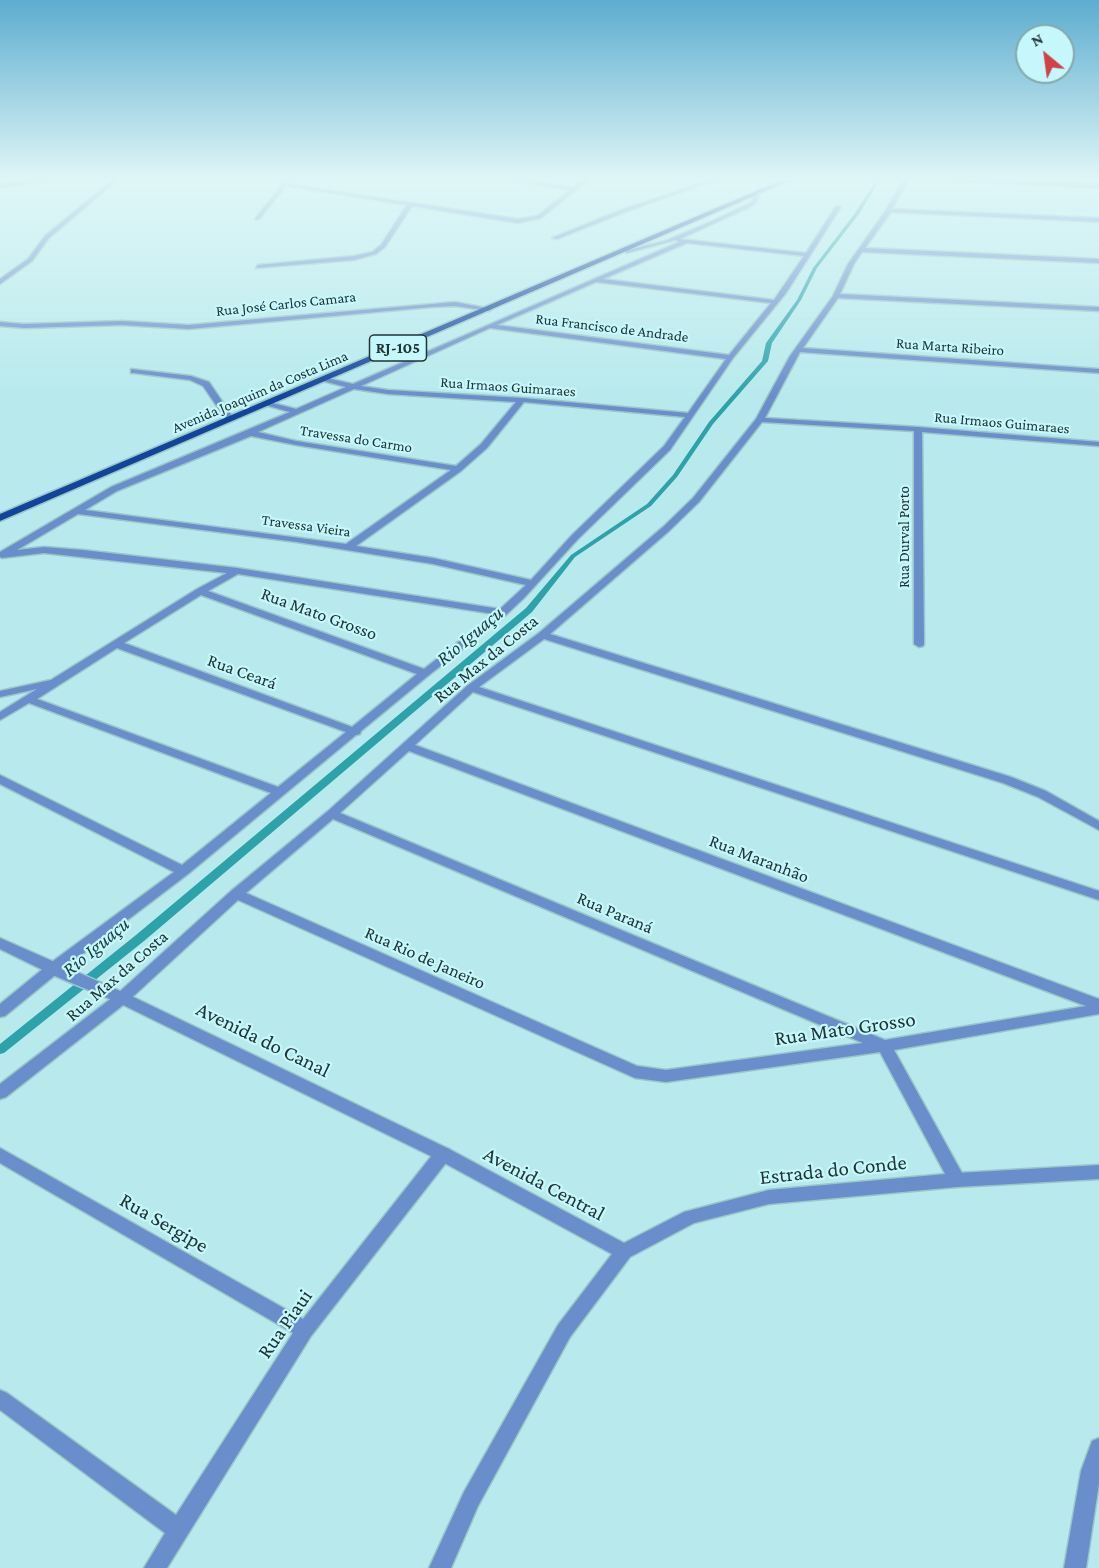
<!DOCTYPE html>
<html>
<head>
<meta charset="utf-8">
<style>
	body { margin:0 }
	#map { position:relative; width:1099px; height:1568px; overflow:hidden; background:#b8eaed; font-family:"Crimson Pro",serif }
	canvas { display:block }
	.north { position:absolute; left:1015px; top:24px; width:60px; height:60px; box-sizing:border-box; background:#c5f7fb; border:2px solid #83a9ac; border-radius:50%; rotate:331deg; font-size:16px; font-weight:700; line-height:24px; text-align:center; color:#203436 }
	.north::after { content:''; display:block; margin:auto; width:21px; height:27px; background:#d0414a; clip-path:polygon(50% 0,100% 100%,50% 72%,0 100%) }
</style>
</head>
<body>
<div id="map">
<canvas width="1099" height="1568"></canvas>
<div class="north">N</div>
</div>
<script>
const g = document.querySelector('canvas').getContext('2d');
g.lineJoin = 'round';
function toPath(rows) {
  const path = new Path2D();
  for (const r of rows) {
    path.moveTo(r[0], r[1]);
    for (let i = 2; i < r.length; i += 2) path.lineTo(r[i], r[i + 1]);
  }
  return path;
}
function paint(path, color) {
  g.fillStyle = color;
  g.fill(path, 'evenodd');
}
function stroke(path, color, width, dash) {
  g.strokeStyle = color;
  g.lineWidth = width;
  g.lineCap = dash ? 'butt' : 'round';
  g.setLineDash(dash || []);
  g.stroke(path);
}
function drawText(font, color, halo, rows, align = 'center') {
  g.font = font + ' "Crimson Pro",serif';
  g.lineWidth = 4.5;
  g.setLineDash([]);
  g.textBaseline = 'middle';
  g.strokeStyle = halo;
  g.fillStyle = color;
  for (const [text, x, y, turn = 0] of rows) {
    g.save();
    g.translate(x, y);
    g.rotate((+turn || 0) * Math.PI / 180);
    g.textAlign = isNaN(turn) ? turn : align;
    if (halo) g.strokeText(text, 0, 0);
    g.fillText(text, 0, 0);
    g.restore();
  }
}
paint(toPath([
	[878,177,882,177,859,214,817,268,801,300,772,343,768,361,713,424,677,477,651,506,575,557,532,612,144,941,4,1053,0,1054,0,1044,136,935,526,608,571,555,647,504,673,475,709,422,762,361,766,343,797,300,813,268,855,213,878,177]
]), '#2ca2aa');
const minor = toPath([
	[55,177,69,177,0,188,0,184,55,177],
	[116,177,121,177,49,238,32,261,0,284,0,279,28,259,45,236,116,177],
	[288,177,293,177,288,184,518,219,537,216,570,190,492,177,505,177,574,187,587,177,592,177,541,218,518,223,412,206,385,247,376,254,354,260,256,268,258,265,354,256,372,252,381,245,407,205,286,186,259,219,255,219,288,177],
	[718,177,725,177,625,212,557,239,552,238,621,210,718,177],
	[905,177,947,177,1099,184,1099,188,910,178,892,209,1099,218,1099,222,891,212,865,248,1099,259,1099,263,862,252,854,264,840,294,1099,307,1099,311,838,298,803,348,1099,369,1099,373,800,352,765,418,918,427,1099,442,1099,446,922,432,924,644,923,646,919,647,914,644,914,431,762,422,699,502,669,531,550,634,1011,777,1046,791,1099,821,1099,830,1038,797,1003,783,544,639,479,687,1099,891,1099,900,473,692,415,745,1099,999,1099,1014,894,1050,963,1175,965,1180,963,1185,957,1187,951,1185,880,1052,666,1082,635,1078,238,900,127,1002,6,1097,0,1099,0,1084,117,994,231,891,328,811,467,686,539,633,663,527,693,498,756,419,790,356,833,296,848,264,886,210,905,177],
	[409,751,1086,1006,885,1040,340,813,409,751],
	[333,819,863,1043,666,1070,637,1066,246,893,333,819],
	[755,193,760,194,757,202,750,207,680,239,806,253,836,206,841,207,786,293,733,358,670,450,578,539,524,598,507,614,429,675,361,731,360,734,356,735,188,874,59,972,5,1016,0,1017,0,1004,49,964,174,872,0,784,0,775,182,865,271,793,29,703,0,720,0,712,37,689,0,697,0,691,51,680,197,589,227,573,44,553,2,558,0,557,0,552,111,487,290,412,265,405,265,401,296,409,346,387,323,381,323,377,353,384,679,242,675,240,627,253,624,251,665,241,703,225,746,205,752,201,755,193],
	[687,243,804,256,774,300,603,279,687,243],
	[596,282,771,303,729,355,497,325,596,282],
	[490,328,726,359,688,413,522,398,388,390,361,386,490,328],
	[354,389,388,394,516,402,481,444,456,466,296,441,258,432,354,389],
	[524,402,685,417,664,446,572,535,531,580,433,558,356,546,461,471,487,448,524,402],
	[251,436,296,445,451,470,346,544,85,510,117,491,251,436],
	[78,514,297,542,433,564,526,585,500,609,237,568,83,550,44,547,17,550,78,514],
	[238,574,494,614,424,669,208,591,238,574],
	[201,595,417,674,352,727,124,643,201,595],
	[117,648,346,732,278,787,37,699,117,648],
	[455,302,492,309,489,311,455,306,433,307,189,329,122,325,24,328,0,326,0,322,24,324,122,321,189,325,455,302],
	[131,369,191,376,209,382,234,419,227,421,203,386,190,380,134,373,131,373,131,369],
	[443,1147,449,1149,451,1154,449,1159,311,1336,167,1568,144,1568,165,1533,0,1410,0,1390,7,1393,176,1515,293,1333,0,1163,0,1148,303,1319,437,1149,443,1147],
	[1099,1438,1099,1483,1086,1568,1064,1568,1081,1471,1092,1441,1099,1438]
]);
const tertiary = toPath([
	[0,938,127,994,449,1149,624,1243,684,1212,769,1190,957,1173,1099,1165,1099,1179,957,1187,769,1204,694,1223,630,1257,570,1337,478,1506,451,1568,429,1568,464,1492,558,1325,612,1254,437,1159,117,1002,55,976,0,949,0,938]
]);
const primary = toPath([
	[789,177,798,177,0,521,0,514,789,177]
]);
stroke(minor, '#9ac6c8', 3);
stroke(tertiary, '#9ac6c8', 3);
stroke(primary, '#9ac6c8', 3);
paint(minor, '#6a8dcc');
paint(tertiary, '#6a8dcc');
paint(primary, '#13449d');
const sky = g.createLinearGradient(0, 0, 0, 397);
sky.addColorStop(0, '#5dadcf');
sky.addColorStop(0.45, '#dff6f7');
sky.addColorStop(1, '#dff6f700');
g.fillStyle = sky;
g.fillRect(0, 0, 1099, 397);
drawText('15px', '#203436', '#c5f7fb', [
	["Rua José Carlos Camara",286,304,-6],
	["Rua Francisco de Andrade",612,328,7],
	["Rua Marta Ribeiro",950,347,4],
	["Rua Irmaos Guimaraes",508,387,4],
	["Avenida Joaquim da Costa Lima",260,392,-23],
	["Rua Irmaos Guimaraes",1002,423,5],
	["Travessa do Carmo",356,439,9],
	["Travessa Vieira",306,526,8],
	["Rua Durval Porto",904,537,-90]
]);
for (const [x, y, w] of [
	[398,348,57]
]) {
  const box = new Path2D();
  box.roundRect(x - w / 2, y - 13, w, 26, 4.5);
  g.fillStyle = '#c5f7fb';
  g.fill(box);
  stroke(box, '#203436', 1.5);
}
drawText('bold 16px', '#203436', null, [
	["RJ-105",398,348]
]);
drawText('18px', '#203436', '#c5f7fb', [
	["Rua Mato Grosso",319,614,20],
	["Rua Max da Costa",486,659,-39],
	["Rua Ceará",242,672,20],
	["Rua Maranhão",759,859,21],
	["Rua Paraná",615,913,23],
	["Rua Rio de Janeiro",425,958,24],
	["Rua Max da Costa",117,976,-41]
]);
drawText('italic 20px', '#1a3c3f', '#c5f7fb', [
	["Rio Iguaçu",470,636,-40],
	["Rio Iguaçu",96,947,-40]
]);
drawText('21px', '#203436', '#c5f7fb', [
	["Rua Mato Grosso",845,1029,-8],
	["Avenida do Canal",263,1040,26],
	["Estrada do Conde",833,1170,-6],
	["Avenida Central",544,1184,28],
	["Rua Sergipe",164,1223,30],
	["Rua Piaui",285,1324,-55]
]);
</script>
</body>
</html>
